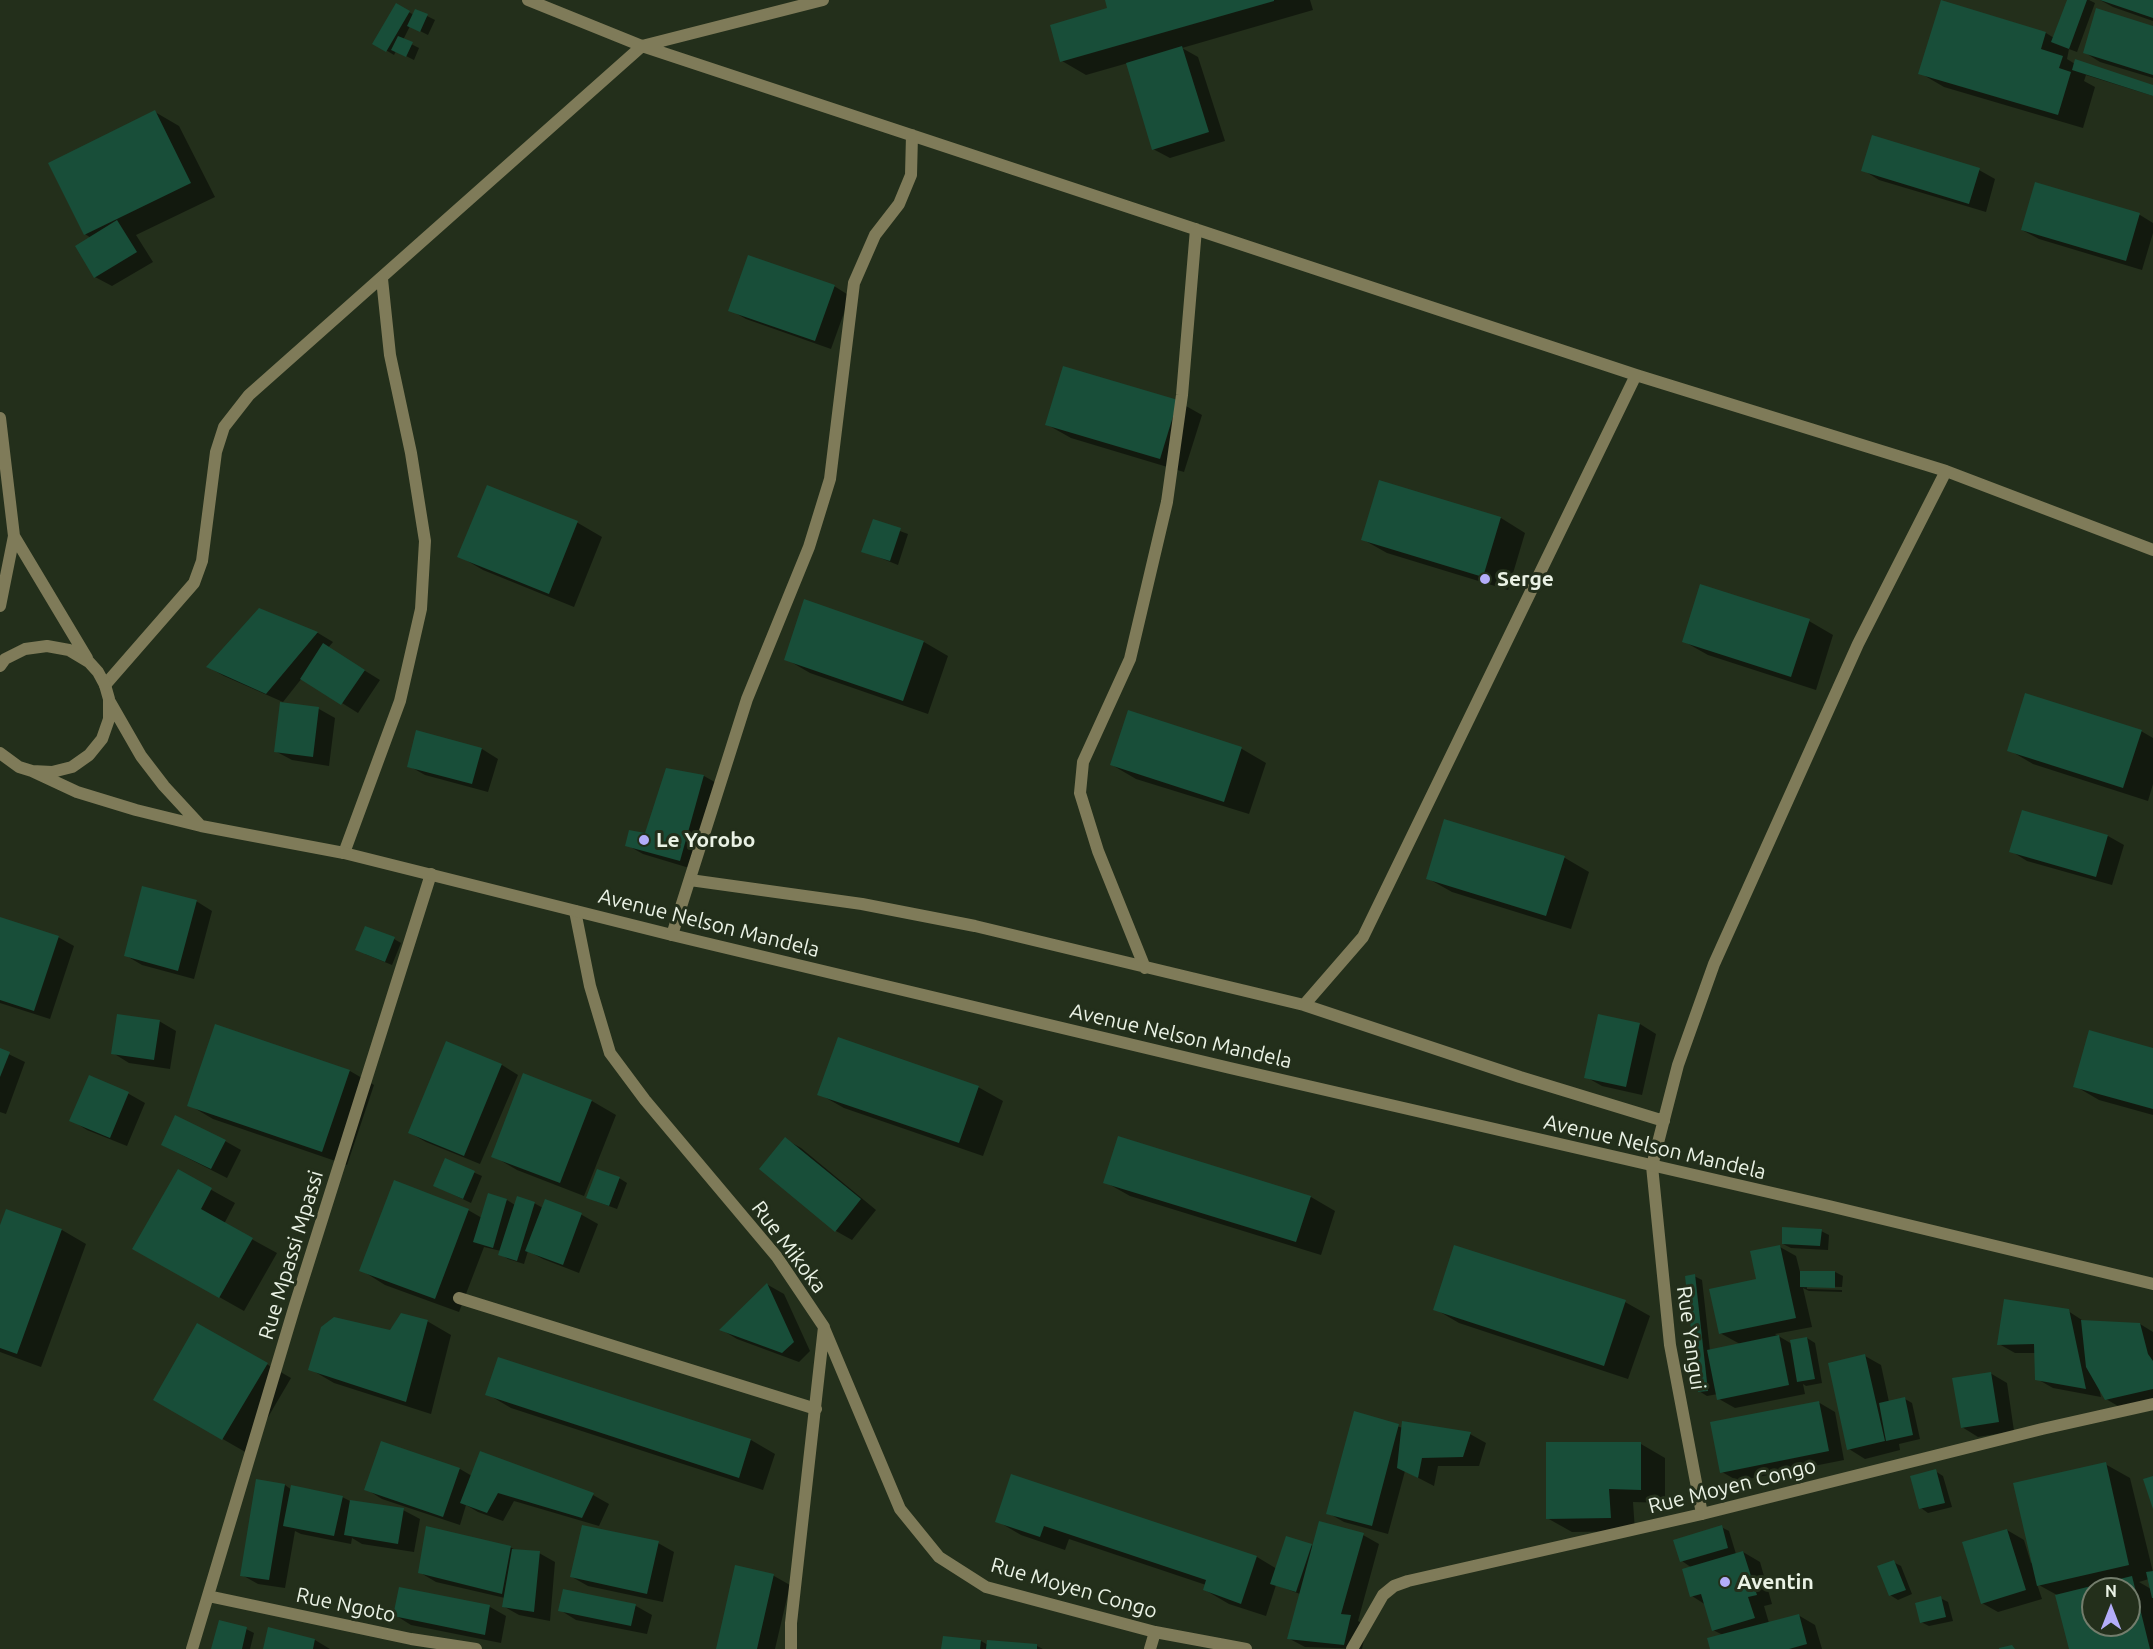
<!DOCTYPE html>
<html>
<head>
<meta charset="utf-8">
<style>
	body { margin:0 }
	#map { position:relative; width:2153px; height:1649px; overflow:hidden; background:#232f1b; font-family:Ubuntu,sans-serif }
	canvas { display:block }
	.north { position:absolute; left:2081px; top:1577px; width:60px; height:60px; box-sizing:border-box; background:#232f1b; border:2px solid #737d6c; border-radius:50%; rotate:0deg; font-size:16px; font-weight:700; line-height:24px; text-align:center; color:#eaf2e5 }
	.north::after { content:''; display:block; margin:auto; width:21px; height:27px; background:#b3adf9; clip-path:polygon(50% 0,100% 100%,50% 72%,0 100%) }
</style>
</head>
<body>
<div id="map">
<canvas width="2153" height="1649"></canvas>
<div class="north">N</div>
</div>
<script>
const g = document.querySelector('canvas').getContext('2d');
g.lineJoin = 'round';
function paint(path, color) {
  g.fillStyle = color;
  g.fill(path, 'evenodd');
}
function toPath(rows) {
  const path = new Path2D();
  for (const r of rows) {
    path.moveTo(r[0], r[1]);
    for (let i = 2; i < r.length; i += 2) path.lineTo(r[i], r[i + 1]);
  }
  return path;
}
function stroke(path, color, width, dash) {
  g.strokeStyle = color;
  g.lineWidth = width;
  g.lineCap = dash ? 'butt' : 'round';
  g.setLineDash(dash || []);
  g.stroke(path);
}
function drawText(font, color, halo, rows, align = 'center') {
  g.font = font + ' Ubuntu,sans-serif';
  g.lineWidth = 6;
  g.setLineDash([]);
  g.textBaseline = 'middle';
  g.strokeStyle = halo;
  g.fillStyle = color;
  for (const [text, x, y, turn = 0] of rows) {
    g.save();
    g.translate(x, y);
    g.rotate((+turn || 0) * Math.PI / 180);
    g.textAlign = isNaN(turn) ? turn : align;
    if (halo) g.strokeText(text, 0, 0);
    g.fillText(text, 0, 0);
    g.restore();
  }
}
paint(toPath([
	[1106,0,1310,0,1313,10,1182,48,1198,57,1225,141,1170,158,1153,149,1128,63,1086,75,1062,61,1109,9],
	[2069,0,2089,0,2095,3,2077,52,2069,49,2067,59,2075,64,2153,86,2153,96,2086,75,2084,81,2095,87,2083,128,1944,87,1920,73,1942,2,2046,33,2054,38],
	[2100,0,2153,0,2153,21,2113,7],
	[396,5,414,15,427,16,435,20,428,35,410,26,403,40,419,48,414,60,396,51,394,55,374,43],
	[2153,27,2153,78,2100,62,2084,52],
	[155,112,179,126,215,197,136,235,153,262,112,286,95,277,91,238,85,234],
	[1863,170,1979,170,1995,179,1986,212,1879,180],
	[2036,184,2140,215,2153,223,2153,233,2142,270,2039,239,2022,230],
	[834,286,850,296,831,349,746,319,730,310],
	[1177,401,1202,415,1184,472,1071,438,1046,424],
	[1380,482,1501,518,1525,533,1508,590,1387,553,1362,539],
	[487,487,578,523,602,537,574,607,483,570,459,556],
	[873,521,908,534,898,565,863,551],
	[805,601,924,642,948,656,928,714,810,673,786,659],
	[259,610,318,633,333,642,328,648,380,680,358,713,302,678,283,702,224,676,208,667],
	[1809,621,1833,635,1816,690,1708,655,1683,641],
	[281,704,319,709,335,718,329,766,292,760,275,751],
	[1129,712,1242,749,1266,763,1249,814,1136,779,1112,765],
	[2141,731,2153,738,2153,784,2148,801,2033,764,2009,750],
	[482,749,498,759,488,792,425,775,409,766],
	[667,770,704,776,720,785,696,870,643,854,627,845,646,834],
	[1445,821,1565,858,1589,872,1571,929,1452,892,1427,878],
	[2108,836,2124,845,2112,885,2027,861,2011,851],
	[196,901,212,911,194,979,142,965,125,955],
	[0,918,58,937,74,946,50,1019,0,1003],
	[394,939,401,943,392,965,365,954],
	[159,1021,176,1031,170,1069,129,1063,113,1053],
	[1640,1024,1656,1034,1642,1095,1602,1086,1586,1077],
	[447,1043,502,1065,518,1075,480,1164,426,1142,410,1133],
	[2153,1049,2153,1115,2099,1100,2075,1086],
	[0,1050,25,1062,6,1114,0,1112],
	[350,1071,374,1085,347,1165,213,1119,189,1105],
	[89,1077,129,1094,145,1103,127,1146,87,1130,71,1120],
	[978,1087,1003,1101,983,1156,844,1108,819,1094],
	[592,1101,616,1115,584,1196,517,1170,493,1156],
	[785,1139,801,1148,876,1210,852,1240,836,1231],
	[225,1141,241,1150,227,1178,162,1145],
	[445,1160,482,1176,471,1203,435,1186],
	[179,1172,235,1203,224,1224,277,1253,244,1311,134,1249],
	[619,1178,627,1183,617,1209,595,1201],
	[1105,1182,1311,1197,1335,1211,1321,1255,1130,1196],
	[507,1200,515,1205,534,1203,543,1208,546,1201,582,1215,598,1224,579,1273,543,1259,528,1251,524,1264,508,1259,500,1254,501,1251,484,1247,459,1312,385,1285,361,1270,468,1210,482,1218],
	[7,1211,62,1230,86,1244,41,1367,0,1352,0,1229],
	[1821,1231,1829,1235,1828,1250,1791,1248,1783,1244],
	[1780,1247,1796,1256,1800,1272,1835,1272,1843,1276,1842,1287,1807,1286,1807,1289,1842,1290,1842,1292,1809,1291,1803,1288,1812,1327,1775,1334,1792,1344,1807,1338,1815,1343,1822,1383,1806,1386,1803,1384,1805,1394,1735,1408,1719,1399,1718,1394,1707,1396,1699,1391,1694,1276,1702,1280,1710,1351,1740,1344,1720,1333],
	[768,1285,784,1294,810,1351,799,1362,737,1339,722,1330],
	[1625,1302,1650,1316,1628,1379,1459,1323,1435,1309],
	[2068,1311,2085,1322,2140,1324,2153,1332,2153,1401,2123,1409,2106,1399,2099,1388,2101,1397,2053,1388,2037,1379,2036,1353,2015,1353,1999,1344],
	[427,1321,451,1335,431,1414,334,1383,310,1369,390,1332],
	[198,1325,291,1378,247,1453,155,1400],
	[1865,1356,1881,1365,1889,1402,1905,1399,1912,1403,1920,1439,1899,1444,1900,1450,1865,1459,1849,1449],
	[1990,1373,2007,1383,2014,1431,1978,1437,1962,1427],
	[487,1394,751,1440,775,1454,763,1490,511,1408],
	[1818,1402,1835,1412,1844,1460,1738,1481,1722,1472],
	[1355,1413,1403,1428,1470,1434,1486,1443,1479,1466,1438,1466,1434,1486,1405,1471,1388,1534,1344,1522,1328,1513],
	[1547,1444,1641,1444,1665,1458,1665,1503,1633,1502,1635,1531,1572,1532,1547,1518],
	[2105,1464,2130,1478,2153,1572,2153,1649,2070,1649,2057,1595,2037,1584,2042,1599,1998,1612,1982,1603,2007,1530,2024,1540,2031,1563,2033,1562],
	[2149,1579,2151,1589,2139,1582],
	[2093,1589,2129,1589,2129,1625,2093,1625],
	[460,1469,472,1476,593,1495,609,1504,599,1526,514,1501,503,1521,478,1512,466,1505,460,1525,382,1499,366,1489],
	[1935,1471,1943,1476,1952,1507,1928,1513,1921,1508],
	[1012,1476,1257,1557,1277,1569,1311,1545,1313,1546,1363,1535,1379,1544,1358,1621,1367,1626,1362,1649,1305,1647,1288,1638,1300,1594,1276,1585,1266,1616,1229,1604,1205,1590,1206,1585,1069,1539,1065,1550,1021,1535,997,1521],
	[285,1485,292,1490,342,1497,350,1501,403,1510,420,1519,414,1552,362,1544,352,1538,351,1544,301,1534,295,1531,285,1588,258,1584,242,1575],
	[1721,1527,1729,1531,1736,1554,1743,1552,1760,1562,1772,1604,1764,1606,1769,1623,1798,1615,1815,1625,1822,1649,1712,1649,1723,1635,1713,1630,1706,1605,1692,1596,1692,1568,1682,1561],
	[658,1543,674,1552,663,1602,588,1586,572,1577],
	[510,1547,517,1551,539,1553,555,1562,550,1621,519,1615,503,1606,505,1598,436,1582,419,1572],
	[1893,1562,1901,1566,1912,1594,1898,1600,1890,1595],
	[736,1567,774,1576,790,1585,775,1649,717,1649],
	[400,1589,490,1607,506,1616,501,1643,411,1625,395,1615],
	[1940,1598,1948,1602,1953,1621,1929,1626,1921,1622],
	[636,1606,652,1615,647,1634,576,1620,560,1610],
	[246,1629,254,1633,250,1649,213,1649],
	[944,1638,981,1641,988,1645,1037,1646,1043,1649,943,1649],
	[315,1640,330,1649,264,1649]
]), '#0007');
paint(toPath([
	[1105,0,1274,0,1274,1,1060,62,1050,25,1107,8],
	[1941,0,2046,32,2041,49,2063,56,2059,68,2071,72,2058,115,1918,74],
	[2067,0,2087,0,2069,49,2051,42],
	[2100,0,2153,0,2153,18],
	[396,3,410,11,386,52,372,44],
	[2096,8,2153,26,2153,75,2083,53],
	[415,9,428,14,420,32,407,26],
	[398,36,413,42,406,57,391,50],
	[1182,46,1209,132,1152,150,1126,63],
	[2075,59,2153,85,2153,96,2072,70],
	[155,110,191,183,84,235,48,163],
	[1872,135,1980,168,1969,204,1861,171],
	[2035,182,2140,213,2126,261,2021,230],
	[117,220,137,252,94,278,75,246],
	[748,255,835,285,815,341,728,311],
	[1063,366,1178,400,1160,459,1045,425],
	[1379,480,1501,517,1483,577,1361,540],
	[487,485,578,521,549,594,457,557],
	[873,519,901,528,890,561,861,552],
	[1700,584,1810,619,1791,677,1682,642],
	[804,599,924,641,903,701,784,660],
	[259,608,318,632,266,694,206,667],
	[323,643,365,670,341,705,300,679],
	[2025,693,2142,730,2123,788,2007,751],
	[280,702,319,707,313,757,274,752],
	[1128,710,1242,747,1224,802,1110,765],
	[416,730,482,748,472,784,407,767],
	[666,768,704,775,680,861,625,846,629,830,645,833],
	[2022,810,2108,835,2096,877,2009,852],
	[1444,819,1565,856,1546,916,1426,879],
	[142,886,197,900,178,971,124,956],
	[0,917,59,936,34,1011,0,1000],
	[365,926,395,937,385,962,355,950],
	[117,1014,160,1020,154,1060,111,1054],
	[1598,1014,1640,1023,1626,1087,1584,1078],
	[215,1024,350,1070,322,1152,187,1106],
	[2089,1030,2153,1048,2153,1109,2073,1087],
	[838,1037,979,1086,959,1143,817,1095],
	[446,1041,502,1064,464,1156,408,1133],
	[0,1048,10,1052,0,1077],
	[523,1073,592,1100,560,1183,491,1157],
	[89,1075,129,1092,110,1138,69,1121],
	[175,1115,226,1140,211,1169,161,1145],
	[1118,1136,1311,1196,1296,1242,1103,1183],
	[785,1137,861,1199,835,1232,759,1169],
	[445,1158,475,1171,463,1199,433,1186],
	[178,1169,212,1188,201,1209,253,1238,219,1298,132,1249],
	[597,1169,620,1177,609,1206,586,1198],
	[394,1180,469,1209,435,1299,359,1271],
	[488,1193,507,1199,493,1248,473,1242],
	[517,1196,535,1202,517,1261,498,1255],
	[545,1199,582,1213,563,1265,525,1251],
	[6,1209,62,1229,17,1354,0,1348,0,1225],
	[1782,1227,1822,1229,1820,1246,1782,1244],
	[1454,1245,1626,1300,1604,1366,1433,1310],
	[1780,1245,1796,1318,1719,1334,1709,1289,1756,1279,1750,1251],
	[1800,1271,1835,1271,1835,1288,1800,1287],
	[1695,1274,1708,1391,1698,1392,1685,1276],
	[767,1283,794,1342,782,1353,719,1330],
	[2004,1299,2069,1309,2086,1389,2035,1380,2034,1344,1997,1345],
	[401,1313,428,1320,406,1402,308,1370,321,1327,334,1317,390,1330],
	[2081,1320,2140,1323,2148,1354,2153,1361,2153,1389,2105,1400,2086,1367],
	[197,1323,268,1363,222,1440,153,1400],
	[1779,1335,1789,1385,1717,1400,1707,1350],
	[1807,1337,1815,1379,1797,1382,1790,1340],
	[1865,1354,1885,1441,1847,1450,1828,1363],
	[498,1357,751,1439,739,1478,485,1395],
	[1991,1372,1999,1422,1961,1428,1952,1378],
	[1905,1397,1913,1435,1886,1441,1879,1403],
	[1819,1401,1829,1451,1720,1473,1710,1422],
	[1354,1411,1399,1424,1372,1526,1326,1514],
	[1402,1421,1471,1432,1463,1457,1422,1458,1418,1478,1397,1468],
	[381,1441,460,1468,443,1517,364,1490],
	[1546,1442,1641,1442,1641,1490,1609,1489,1611,1518,1546,1519],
	[480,1451,594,1493,582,1518,498,1493,487,1513,460,1503],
	[2106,1462,2129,1565,2037,1586,2013,1483],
	[1936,1469,1945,1503,1919,1509,1910,1476],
	[1011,1474,1257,1556,1241,1604,1203,1590,1206,1580,1044,1526,1040,1537,995,1522],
	[2153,1476,2153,1509,2143,1479],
	[256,1479,285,1484,269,1580,240,1576],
	[291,1485,343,1496,334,1536,283,1526],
	[350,1500,404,1508,398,1544,344,1535],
	[1319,1521,1364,1533,1341,1614,1351,1615,1344,1645,1287,1639],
	[582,1525,659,1541,647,1594,570,1577],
	[1722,1525,1728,1548,1680,1562,1673,1540],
	[426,1526,511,1546,502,1594,418,1573],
	[2007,1529,2026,1590,1981,1604,1962,1542],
	[1286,1536,1312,1544,1296,1592,1270,1584],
	[512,1549,540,1551,534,1612,502,1607],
	[1743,1551,1757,1595,1748,1597,1755,1618,1712,1631,1701,1594,1690,1597,1682,1569],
	[1894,1560,1906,1590,1889,1596,1877,1566],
	[735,1565,774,1574,757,1649,716,1649],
	[2153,1571,2153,1598,2152,1598,2146,1572],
	[2132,1576,2150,1649,2069,1649,2055,1595],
	[2093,1589,2129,1589,2129,1625,2093,1625],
	[399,1587,490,1605,485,1635,393,1616],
	[563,1589,636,1604,631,1626,558,1611],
	[1941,1596,1946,1617,1920,1623,1915,1603],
	[1799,1614,1807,1644,1789,1649,1710,1649,1707,1638],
	[219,1620,247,1627,242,1649,211,1649],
	[268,1627,315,1639,313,1649,263,1649],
	[943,1636,981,1640,980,1649,941,1649],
	[987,1640,1037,1644,1037,1649,986,1649],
	[2012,1645,2015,1649,1999,1649,1999,1648]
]), '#184e39');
stroke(toPath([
	[528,0,642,46,1636,375,1946,471,2153,550],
	[105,685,194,583,202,561,216,452,224,427,249,395,642,46,823,0],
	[344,853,400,701,421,609,425,541,411,453,390,355,382,279],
	[690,880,862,904,975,926,1304,1005,1520,1077,1664,1121],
	[575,911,590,986,610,1053,645,1100,777,1257,824,1327,791,1623,791,1649],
	[672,935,747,699,809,547,830,479,854,283,875,235,899,204,911,175,912,135],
	[1145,968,1098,851,1080,793,1083,762,1130,659,1167,502,1182,395,1196,229],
	[1304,1005,1363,937,1636,375],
	[459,1298,816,1409],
	[824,1328,900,1509,939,1557,986,1587,1155,1632,1246,1649],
	[1702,1514,1670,1345,1652,1166,1678,1065,1714,964,1858,644,1946,471],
	[208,1596,411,1639,476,1649],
	[192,1649,295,1305,431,874],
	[1150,1649,1155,1632],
	[1352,1649,1383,1595,1394,1586,1408,1581,1702,1514,2042,1429,2153,1404]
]), '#7f7b59', 12);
stroke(toPath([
	[0,418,14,536,0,606],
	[14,536,87,658],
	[0,666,5,659,25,649,47,646,69,650,89,662,98,672,105,685,109,699,109,719,102,739,89,755,72,767,52,772,32,771,19,767,0,753],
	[110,702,141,756,164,786,200,825],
	[32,771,77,792,136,810,201,826,344,853,672,935,1230,1068,1829,1206,2153,1284]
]), '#7f7b59', 12);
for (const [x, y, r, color] of [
	[1485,579,6,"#b3adf9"],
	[644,840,6,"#b3adf9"],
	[1725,1582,6,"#b3adf9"]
]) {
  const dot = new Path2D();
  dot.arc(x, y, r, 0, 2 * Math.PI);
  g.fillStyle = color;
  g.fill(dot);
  stroke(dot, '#232f1b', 2);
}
drawText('bold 21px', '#eaf2e5', '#232f1b', [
	["Serge",1497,579],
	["Le Yorobo",656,840],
	["Aventin",1737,1582]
], 'left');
drawText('21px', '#eaf2e5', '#232f1b', [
	["Avenue Nelson Mandela",709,923,14],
	["Avenue Nelson Mandela",1181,1036,13],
	["Avenue Nelson Mandela",1655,1147,13],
	["Rue Mikoka",789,1247,53],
	["Rue Mpassi Mpassi",291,1255,-73],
	["Rue Yangui",1691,1338,82],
	["Rue Moyen Congo",1732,1486,-14],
	["Rue Moyen Congo",1074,1588,16],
	["Rue Ngoto",346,1605,12]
]);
</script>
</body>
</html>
